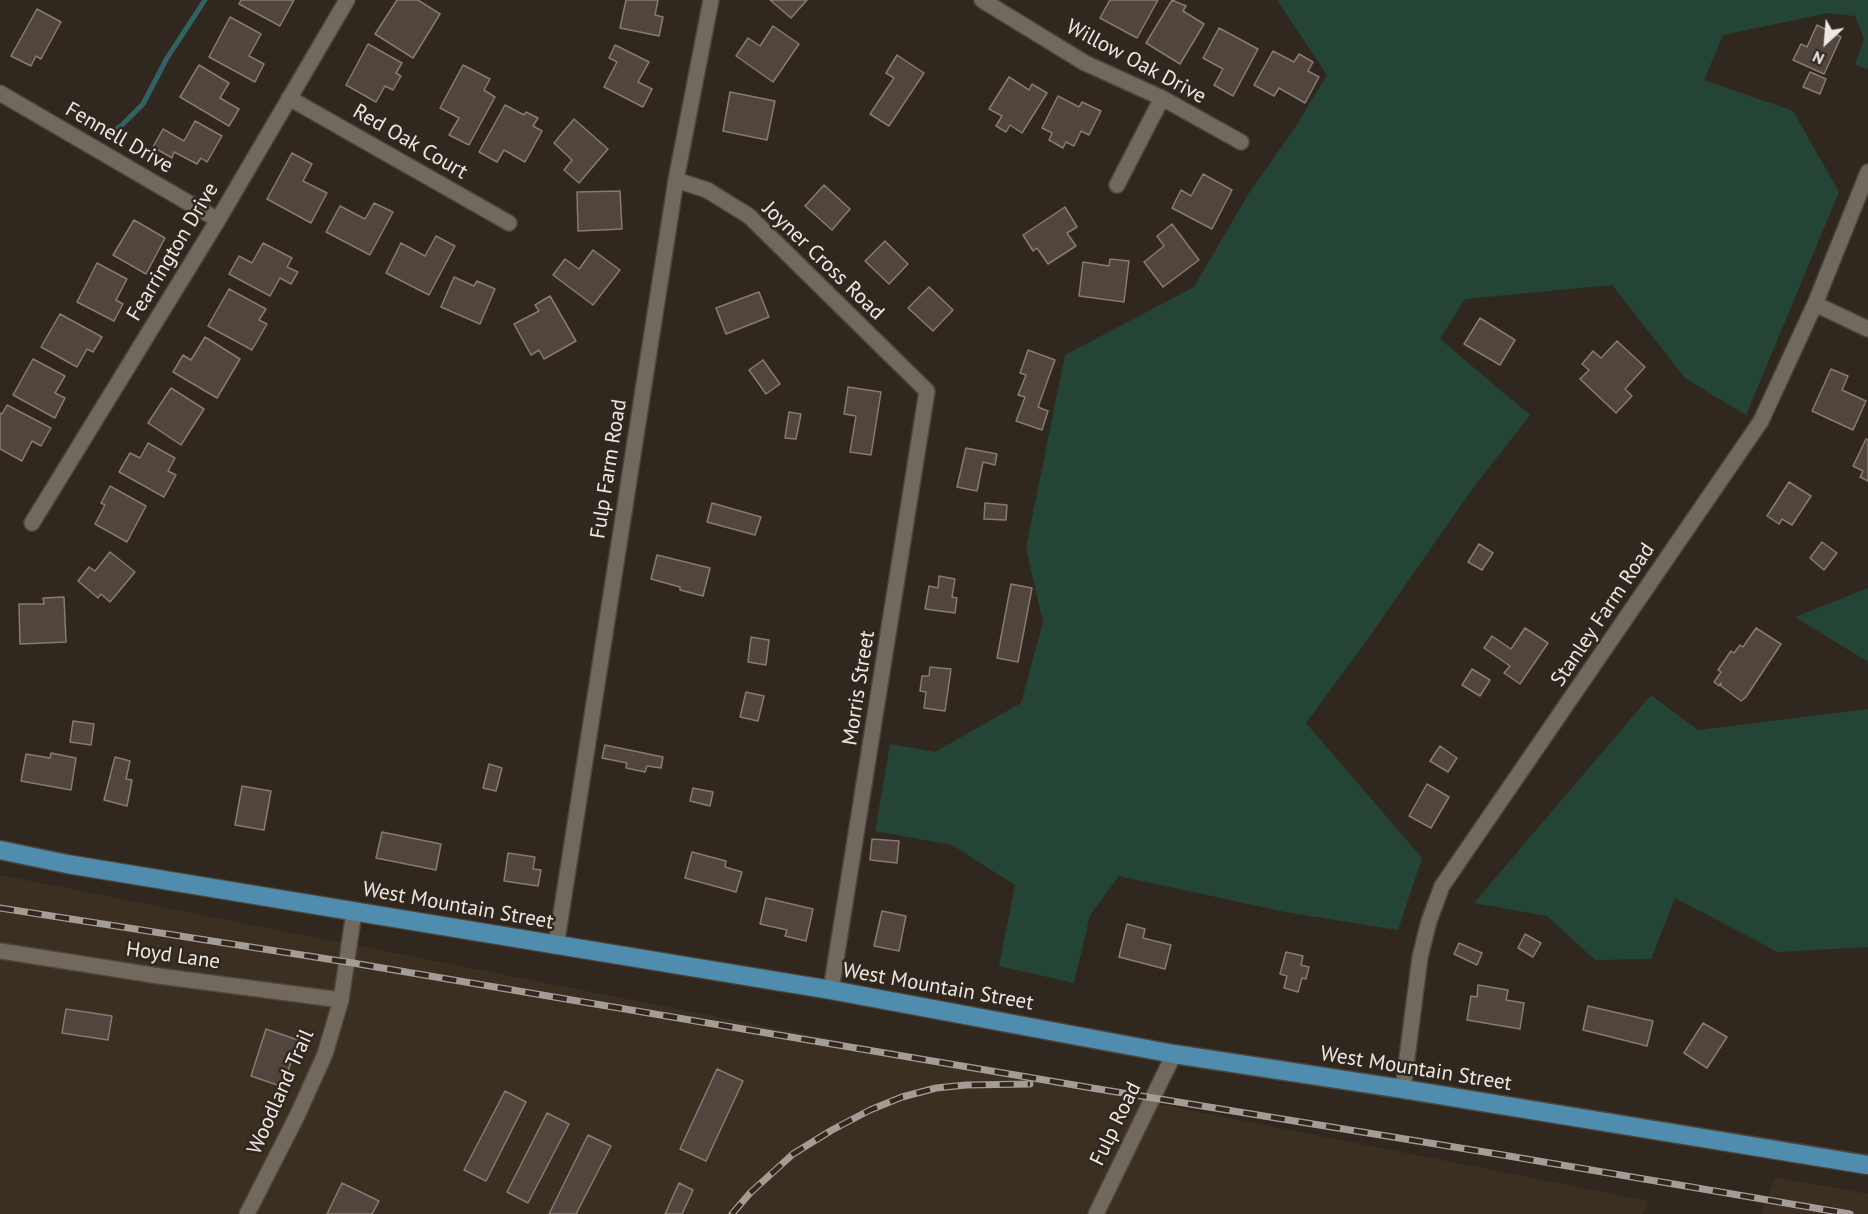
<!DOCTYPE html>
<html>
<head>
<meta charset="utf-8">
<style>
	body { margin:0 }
	#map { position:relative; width:1868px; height:1214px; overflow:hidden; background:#30281f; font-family:"PT Sans",sans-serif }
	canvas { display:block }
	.north { position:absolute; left:1796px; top:12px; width:60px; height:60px; -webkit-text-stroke:4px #30281f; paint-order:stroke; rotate:206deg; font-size:16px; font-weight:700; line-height:24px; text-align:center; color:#ede8e2 }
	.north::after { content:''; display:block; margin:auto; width:21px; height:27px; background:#ede8e2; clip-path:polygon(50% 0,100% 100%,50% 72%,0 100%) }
</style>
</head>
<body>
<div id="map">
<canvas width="1868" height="1214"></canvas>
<div class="north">N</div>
</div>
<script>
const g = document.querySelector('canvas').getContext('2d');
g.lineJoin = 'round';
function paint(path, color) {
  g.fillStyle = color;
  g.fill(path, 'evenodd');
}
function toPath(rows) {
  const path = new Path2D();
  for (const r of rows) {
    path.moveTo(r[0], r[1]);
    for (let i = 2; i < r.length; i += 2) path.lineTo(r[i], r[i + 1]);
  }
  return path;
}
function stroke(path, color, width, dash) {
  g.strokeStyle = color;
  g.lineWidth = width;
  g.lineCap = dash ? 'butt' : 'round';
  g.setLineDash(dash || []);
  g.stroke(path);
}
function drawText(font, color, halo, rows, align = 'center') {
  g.font = font + ' "PT Sans",sans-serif';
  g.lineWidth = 5;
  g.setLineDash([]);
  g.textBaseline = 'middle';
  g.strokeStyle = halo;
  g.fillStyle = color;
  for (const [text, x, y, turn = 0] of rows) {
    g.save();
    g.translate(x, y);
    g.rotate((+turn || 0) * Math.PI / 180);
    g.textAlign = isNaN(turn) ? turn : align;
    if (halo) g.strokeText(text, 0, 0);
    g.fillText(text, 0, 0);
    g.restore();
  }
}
paint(toPath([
	[0,875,1649,1201,1642,1214,0,1214],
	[1775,1177,1868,1194,1868,1214,1761,1214]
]), '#3a2f20');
paint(toPath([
	[1277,0,1868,0,1868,69,1855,65,1864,39,1855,16,1828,13,1723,35,1704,80,1793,111,1839,192,1746,415,1685,378,1612,285,1465,299,1440,339,1530,415,1470,492,1367,640,1306,723,1422,858,1398,930,1285,912,1119,876,1090,915,1074,983,999,966,1015,885,952,845,875,831,890,744,935,752,1021,703,1043,622,1026,548,1065,355,1194,287,1249,193,1295,128,1327,75],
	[1868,588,1868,662,1795,617],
	[1651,695,1698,730,1868,709,1868,947,1778,952,1675,898,1651,959,1595,960,1547,916,1474,903]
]), '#244536');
stroke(toPath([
	[111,133,122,125,143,104,167,58,205,0]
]), '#326263', 5);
const building = toPath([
	[241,0,294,0,280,26,239,4,241,0],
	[397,0,418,0,440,14,413,58,375,34,397,0],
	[626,0,658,0,655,15,663,17,659,36,620,28,626,0],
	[770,0,807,0,791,18,770,0],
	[1110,0,1158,0,1137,38,1100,18,1110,0],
	[1172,0,1186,6,1183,11,1204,24,1180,64,1146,43,1172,0],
	[37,9,61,22,41,59,36,56,31,66,11,56,37,9],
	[230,17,261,34,249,56,264,64,255,82,209,57,230,17],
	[1817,25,1841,37,1824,74,1793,60,1801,44,1807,47,1817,25],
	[773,26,799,44,773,82,736,56,748,38,760,46,773,26],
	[1219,28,1258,49,1233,96,1214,85,1223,69,1203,58,1219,28],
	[368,44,402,63,396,73,401,76,393,90,385,86,376,102,346,85,368,44],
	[615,45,649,62,638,82,652,89,643,107,604,87,617,62,609,58,615,45],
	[1273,51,1294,62,1299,54,1313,62,1308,71,1319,77,1305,103,1279,88,1274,96,1254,85,1273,51],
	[897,55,924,73,889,126,870,114,894,78,886,73,897,55],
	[199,65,229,83,220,98,239,109,229,126,180,97,199,65],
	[463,65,490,79,484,90,495,97,469,145,449,135,459,118,440,108,463,65],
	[1810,72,1826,79,1820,94,1803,87,1810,72],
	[1009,77,1029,90,1032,84,1047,93,1022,133,1010,125,1006,132,996,126,1002,116,989,109,1009,77],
	[730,92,775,101,767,140,723,131,730,92],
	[1058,96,1079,107,1082,102,1101,111,1089,135,1081,131,1074,146,1066,142,1063,148,1049,140,1052,133,1042,128,1058,96],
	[505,105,524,115,526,112,538,118,533,126,542,131,525,162,504,150,497,162,479,152,505,105],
	[574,119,608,149,579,183,564,170,572,160,554,143,574,119],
	[195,121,222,136,207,162,201,158,197,164,174,152,172,158,153,147,163,129,184,141,195,121],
	[292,153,312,164,303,181,327,193,311,223,267,199,292,153],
	[1203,174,1232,190,1212,229,1172,208,1181,190,1191,196,1203,174],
	[824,185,850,209,832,230,805,206,824,185],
	[620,191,622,229,578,231,577,192,620,191],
	[374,203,393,212,370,255,326,232,340,206,365,219,374,203],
	[1065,207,1077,227,1067,233,1076,246,1048,264,1037,248,1033,251,1023,235,1065,207],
	[134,220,165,238,146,274,113,255,134,220],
	[1172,224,1199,260,1163,287,1144,262,1164,246,1157,236,1172,224],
	[436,236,455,246,429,295,386,273,401,243,425,256,436,236],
	[885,241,908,264,889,284,865,261,885,241],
	[263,243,292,258,287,267,298,272,291,284,280,278,270,296,229,274,239,256,252,263,263,243],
	[593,250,620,270,593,305,553,275,565,259,579,269,593,250],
	[1110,259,1129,261,1124,302,1079,296,1083,262,1109,266,1110,259],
	[97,263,127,279,116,300,123,304,114,321,77,302,97,263],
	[454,277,474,286,477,281,495,289,480,324,441,307,454,277],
	[929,287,953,310,933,331,908,308,929,287],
	[229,289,266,309,259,320,267,324,252,350,208,326,229,289],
	[759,292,769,317,726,334,716,308,759,292],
	[550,296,576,341,544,359,539,350,531,355,514,324,539,311,535,305,550,296],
	[60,314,102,337,93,352,87,349,77,367,41,347,60,314],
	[1480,318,1515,340,1500,365,1464,344,1480,318],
	[205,337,240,359,217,398,173,372,183,355,191,360,205,337],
	[1617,341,1645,367,1625,389,1632,396,1616,413,1580,379,1589,370,1582,364,1593,351,1601,358,1617,341],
	[1028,350,1055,360,1038,407,1048,411,1042,430,1016,421,1025,397,1018,395,1026,375,1020,373,1028,350],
	[33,359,65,376,55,393,65,398,55,418,13,395,33,359],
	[763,360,780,384,766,394,749,370,763,360],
	[1831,369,1848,376,1842,390,1866,401,1853,430,1812,411,1831,369],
	[848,387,881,392,871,455,850,452,856,416,844,414,848,387],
	[171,388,204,409,181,445,148,423,171,388],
	[7,405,51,428,41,446,32,441,22,461,0,449,0,413,2,414,7,405],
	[789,412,801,414,796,439,785,438,789,412],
	[1866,439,1868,440,1868,481,1860,477,1863,471,1853,466,1866,439],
	[148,443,175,458,168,471,176,475,164,497,119,472,130,453,140,458,148,443],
	[966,448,997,454,995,465,983,462,977,491,957,487,966,448],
	[1789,482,1811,496,1792,525,1782,519,1779,524,1767,516,1789,482],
	[110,486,146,506,127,542,95,524,105,505,101,503,110,486],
	[712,503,761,517,755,535,707,522,712,503],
	[985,503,1007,505,1006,520,984,519,985,503],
	[1822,542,1837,553,1824,570,1810,558,1822,542],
	[1479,544,1493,553,1482,570,1468,562,1479,544],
	[110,552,135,572,110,602,101,594,98,598,78,581,89,567,95,571,110,552],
	[657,555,710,568,703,596,680,590,680,587,651,579,657,555],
	[939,576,955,579,952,597,957,598,955,613,925,609,929,586,938,588,939,576],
	[1011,584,1032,588,1018,662,997,658,1011,584],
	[64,597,66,642,20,644,19,604,44,604,43,598,64,597],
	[1525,628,1548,643,1520,684,1504,673,1510,666,1484,648,1492,636,1511,649,1525,628],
	[1756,628,1781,644,1746,697,1741,701,1721,686,1721,683,1719,686,1714,682,1721,672,1718,670,1731,651,1734,653,1740,645,1743,647,1756,628],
	[751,637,769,640,766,665,748,662,751,637],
	[930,667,951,669,945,711,924,708,926,692,920,691,922,676,929,676,930,667],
	[1472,669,1490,680,1480,696,1462,685,1472,669],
	[746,692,764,696,758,721,740,717,746,692],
	[73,721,94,724,91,745,70,742,73,721],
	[605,745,663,757,661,768,647,766,645,772,626,768,627,763,602,758,605,745],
	[1440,746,1457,758,1448,772,1430,761,1440,746],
	[51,753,76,758,71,790,21,781,26,754,50,758,51,753],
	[115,757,130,761,126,779,132,780,127,806,104,800,115,757],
	[489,764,502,768,496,791,483,788,489,764],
	[1427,784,1449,797,1431,828,1409,816,1427,784],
	[242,786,271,791,264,830,235,825,242,786],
	[693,788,713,792,710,806,690,801,693,788],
	[382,832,441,844,436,870,376,858,382,832],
	[872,839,899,841,897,863,870,860,872,839],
	[692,852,726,861,725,867,742,872,736,892,685,878,692,852],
	[508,853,535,857,533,869,541,870,538,886,504,881,508,853],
	[766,898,813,909,806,941,785,936,787,930,760,924,766,898],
	[882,911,906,916,899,951,874,946,882,911],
	[1127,924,1145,929,1143,938,1171,945,1165,969,1119,957,1127,924],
	[1525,934,1541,943,1533,957,1518,948,1525,934],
	[1459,943,1482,953,1477,965,1454,954,1459,943],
	[1286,952,1303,956,1301,965,1309,967,1306,979,1302,978,1298,992,1284,988,1287,976,1280,974,1286,952],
	[1478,985,1508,990,1506,1000,1524,1003,1520,1029,1467,1020,1471,996,1477,997,1478,985],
	[1588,1006,1653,1021,1647,1046,1583,1030,1588,1006],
	[66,1009,112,1016,108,1040,62,1033,66,1009],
	[1703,1023,1727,1037,1707,1068,1684,1053,1703,1023],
	[266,1029,298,1040,283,1087,251,1076,266,1029],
	[717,1069,743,1081,706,1161,680,1149,717,1069],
	[505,1091,526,1102,486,1181,464,1170,505,1091],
	[547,1113,569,1124,528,1203,507,1192,547,1113],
	[588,1135,611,1146,576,1214,549,1214,588,1135],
	[342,1183,379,1201,372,1214,327,1214,342,1183],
	[679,1183,693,1190,682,1214,665,1214,679,1183]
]);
paint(building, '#51453e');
stroke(building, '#887a73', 1.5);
const street = toPath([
	[982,0,1085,63,1162,98,1241,142],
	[0,93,218,220],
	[289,98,509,223],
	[676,180,707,190,749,216,927,391,831,990],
	[1117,185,1162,98],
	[1815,304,1868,329],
	[32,523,218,220,347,0],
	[556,946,676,180,711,0],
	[0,951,159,976,341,1000],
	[1403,1089,1420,957,1429,921,1442,886,1761,421,1815,304,1868,172],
	[247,1214,297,1116,325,1054,341,1000,354,912],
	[1096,1214,1174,1054]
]);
const primary = toPath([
	[0,850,67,864,831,990,1174,1054,1403,1089,1868,1165]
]);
stroke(street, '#4b453c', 18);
stroke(primary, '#4b453c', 21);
stroke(street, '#72695e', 15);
stroke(primary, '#508cad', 18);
const rail = toPath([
	[0,908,347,962,1092,1088,1491,1153,1850,1214],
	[732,1214,750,1193,793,1154,832,1130,870,1110,902,1097,936,1088,966,1085,1030,1084]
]);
stroke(rail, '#a39d96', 7);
stroke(rail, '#30281f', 4.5, [14]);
drawText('21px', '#ede8e2', '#30281f', [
	["Willow Oak Drive",1136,62,28],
	["Fennell Drive",119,138,30],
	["Red Oak Court",410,142,30],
	["Fearrington Drive",173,252,-59],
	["Joyner Cross Road",823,261,44],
	["Fulp Farm Road",609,469,-81],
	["Stanley Farm Road",1603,615,-56],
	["Morris Street",859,688,-81],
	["West Mountain Street",458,906,10],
	["Hoyd Lane",173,956,8],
	["West Mountain Street",938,987,10],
	["West Mountain Street",1416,1069,9],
	["Woodland Trail",281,1092,-66],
	["Fulp Road",1116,1124,-64]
]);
</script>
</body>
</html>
